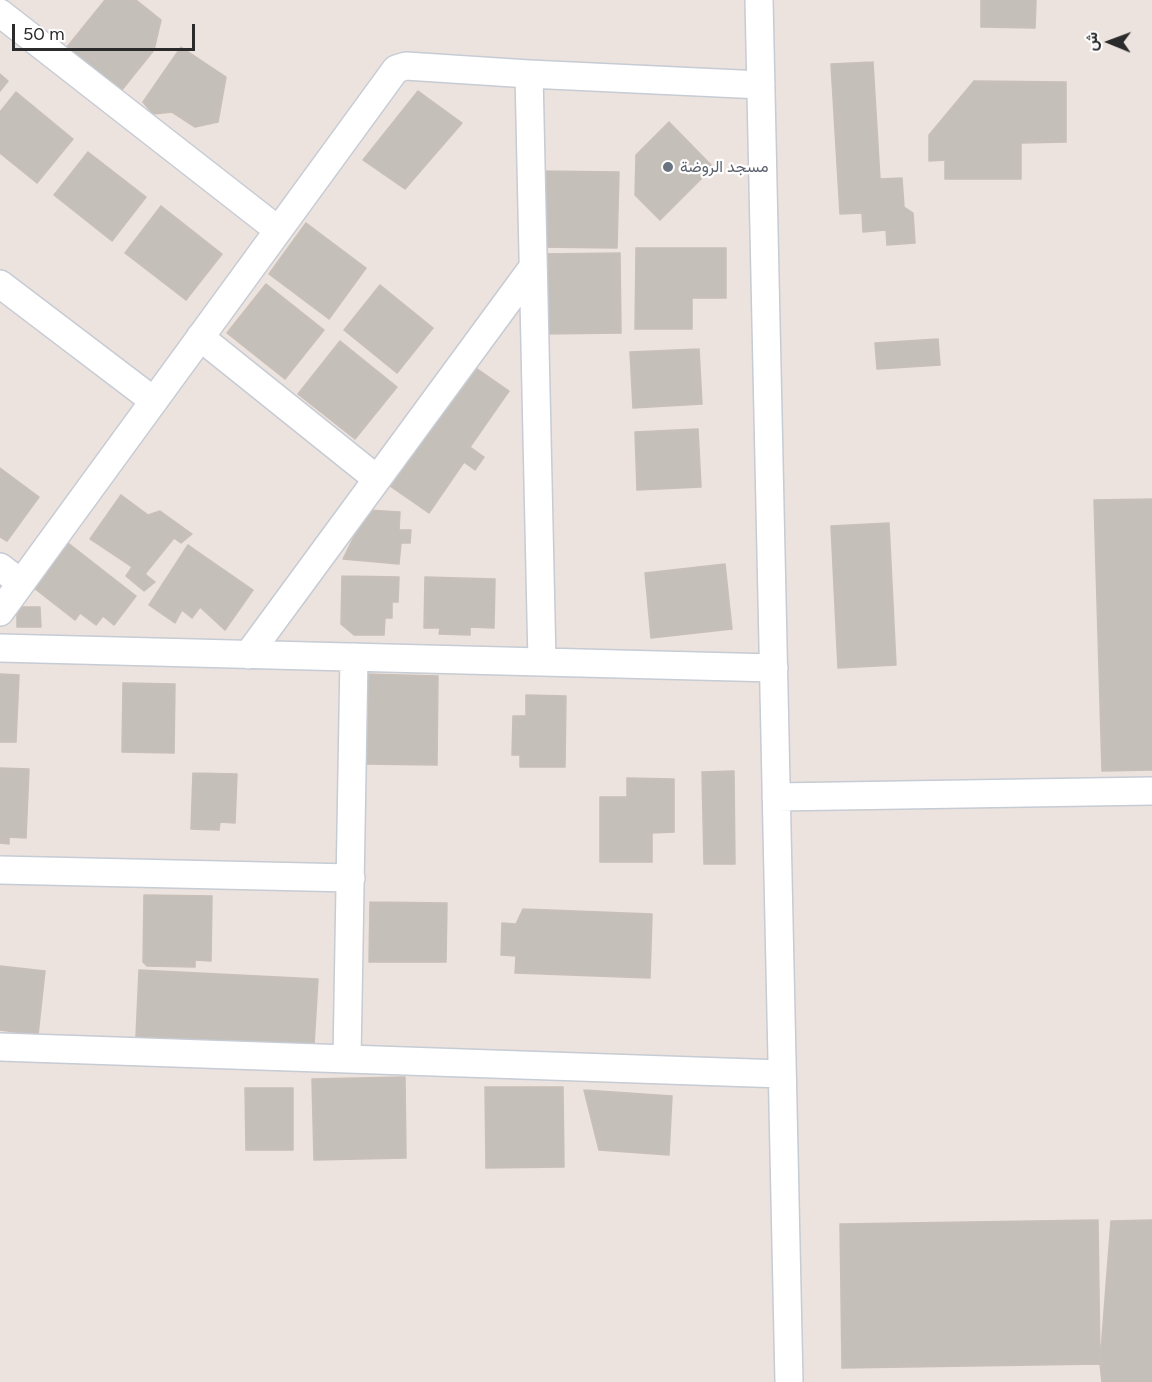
<!DOCTYPE html>
<html>
<head>
<meta charset="utf-8">
<style>
	body { margin:0 }
	#map { position:relative; width:1152px; height:1382px; overflow:hidden; background:#ece3de; font-family:Figtree,Vazirmatn,sans-serif }
	canvas { display:block }
	.north { position:absolute; left:1080px; top:12px; width:60px; height:60px; -webkit-text-stroke:4px #fff; paint-order:stroke; rotate:271deg; font-size:16px; font-weight:700; line-height:24px; text-align:center; color:#2b2b2b }
	.north::after { content:''; display:block; margin:auto; width:21px; height:27px; background:#2b2b2b; clip-path:polygon(50% 0,100% 100%,50% 72%,0 100%) }
	.scale { position:absolute; left:12px; top:24px; width:183px; height:27px; box-sizing:border-box; border:3px solid #2b2b2b; border-top:0; padding-left:8px; font-size:18px; line-height:21px; white-space:nowrap; color:#2b2b2b; -webkit-text-stroke:4px #fff; paint-order:stroke }
</style>
</head>
<body>
<div id="map">
<canvas width="1152" height="1382"></canvas>
<div class="north">ش</div>
<div class="scale">50 m</div>
</div>
<script>
const g = document.querySelector('canvas').getContext('2d');
g.lineJoin = 'round';
function paint(path, color) {
  g.fillStyle = color;
  g.fill(path, 'evenodd');
}
function toPath(rows) {
  const path = new Path2D();
  for (const r of rows) {
    path.moveTo(r[0], r[1]);
    for (let i = 2; i < r.length; i += 2) path.lineTo(r[i], r[i + 1]);
  }
  return path;
}
function stroke(path, color, width, dash) {
  g.strokeStyle = color;
  g.lineWidth = width;
  g.lineCap = dash ? 'butt' : 'round';
  g.setLineDash(dash || []);
  g.stroke(path);
}
function drawText(font, color, halo, rows, align = 'center') {
  g.font = font + ' Figtree,Vazirmatn,sans-serif';
  g.lineWidth = 4.5;
  g.setLineDash([]);
  g.textBaseline = 'middle';
  g.strokeStyle = halo;
  g.fillStyle = color;
  for (const [text, x, y, turn = 0] of rows) {
    g.save();
    g.translate(x, y);
    g.rotate((+turn || 0) * Math.PI / 180);
    g.textAlign = isNaN(turn) ? turn : align;
    if (halo) g.strokeText(text, 0, 0);
    g.fillText(text, 0, 0);
    g.restore();
  }
}
const building = toPath([
	[105,0,136,0,161,20,154,50,117,96,63,52,105,0],
	[981,0,1036,0,1035,28,981,27,981,0],
	[181,47,226,77,218,122,195,127,172,112,153,114,143,102,181,47],
	[873,62,880,179,902,178,904,207,913,213,915,243,887,245,886,230,863,232,862,213,840,214,831,64,873,62],
	[0,74,8,81,0,91,0,74],
	[974,81,1066,82,1066,142,1021,143,1021,179,945,179,945,160,929,161,929,135,974,81],
	[418,91,462,123,405,189,363,160,418,91],
	[16,92,73,139,37,183,0,153,0,112,16,92],
	[669,122,713,167,660,220,635,195,636,155,669,122],
	[88,152,146,197,112,241,54,195,88,152],
	[540,171,619,172,617,248,539,247,540,171],
	[161,206,222,254,186,300,125,253,161,206],
	[306,223,366,268,329,319,269,274,306,223],
	[636,248,726,248,726,298,692,298,692,329,635,329,636,248],
	[620,253,621,333,542,334,541,254,620,253],
	[266,284,324,330,285,379,227,333,266,284],
	[380,285,433,328,397,373,344,330,380,285],
	[938,339,940,365,877,369,875,343,938,339],
	[340,341,397,387,355,439,298,394,340,341],
	[699,349,702,404,633,408,630,352,699,349],
	[473,366,509,391,470,447,484,457,475,470,464,462,429,513,390,486,473,366],
	[698,429,701,487,637,490,635,432,698,429],
	[0,468,39,497,7,541,0,537,0,468],
	[121,495,148,515,160,511,192,534,181,543,174,538,145,574,155,582,144,591,126,576,132,567,90,539,121,495],
	[1152,499,1152,770,1102,771,1094,500,1152,499],
	[367,510,400,512,399,530,411,530,410,543,401,543,399,564,343,559,367,510],
	[889,523,896,665,838,668,831,526,889,523],
	[68,543,136,596,114,625,103,616,96,625,80,613,75,620,34,588,68,543],
	[188,545,253,590,225,630,200,607,192,618,182,610,175,623,149,605,188,545],
	[725,564,732,629,651,638,645,573,725,564],
	[342,576,399,577,398,602,392,602,392,618,385,618,384,635,354,635,341,624,342,576],
	[425,577,495,579,494,628,470,627,470,635,439,634,440,628,424,628,425,577],
	[17,607,40,607,41,627,17,627,17,607],
	[0,674,19,675,16,742,0,742,0,674],
	[365,674,438,676,437,765,364,764,365,674],
	[123,683,175,684,174,753,122,752,123,683],
	[526,695,566,696,565,767,520,767,520,755,512,755,513,716,526,716,526,695],
	[0,768,29,769,26,838,9,837,9,844,0,843,0,768],
	[734,771,735,864,704,864,702,772,734,771],
	[193,773,237,774,235,823,220,822,219,830,191,829,193,773],
	[627,778,674,779,674,832,652,833,652,862,600,862,600,797,627,797,627,778],
	[144,895,212,896,211,961,195,960,195,967,147,966,143,962,144,895],
	[370,902,447,903,446,962,369,962,370,902],
	[523,909,652,914,650,978,515,973,516,956,501,955,502,923,516,924,523,909],
	[0,966,45,971,38,1035,0,1030,0,966],
	[139,970,318,979,314,1045,136,1037,139,970],
	[405,1077,406,1158,314,1160,312,1079,405,1077],
	[485,1087,563,1087,564,1167,486,1168,485,1087],
	[245,1088,293,1088,293,1150,246,1150,245,1088],
	[584,1090,672,1096,669,1155,599,1150,584,1090],
	[1098,1220,1100,1364,842,1368,840,1224,1098,1220],
	[1152,1220,1152,1382,1102,1382,1100,1364,1111,1221,1152,1220]
]);
paint(building, '#c5bfb9');
stroke(building, '#c8bfb8', 1.5);
const minor = toPath([
	[759,0,789,1382],
	[0,13,278,230],
	[529,74,542,662],
	[0,284,154,401],
	[200,337,377,479],
	[0,567,21,583],
	[0,612,396,69,406,66,529,74,761,85],
	[0,648,774,668],
	[248,655,533,267],
	[776,797,1152,791],
	[0,870,351,878],
	[0,1047,782,1074],
	[347,1059,354,657]
]);
stroke(minor, '#c6cbd4', 30);
stroke(minor, '#fff', 27);
for (const [x, y, r, color] of [
	[668,167,6,"#6b7280"]
]) {
  const dot = new Path2D();
  dot.arc(x, y, r, 0, 2 * Math.PI);
  g.fillStyle = color;
  g.fill(dot);
  stroke(dot, '#fff', 2);
}
drawText('16px', '#5b616d', '#fff', [
	["مسجد الروضة",680,167]
], 'left');
</script>
</body>
</html>
